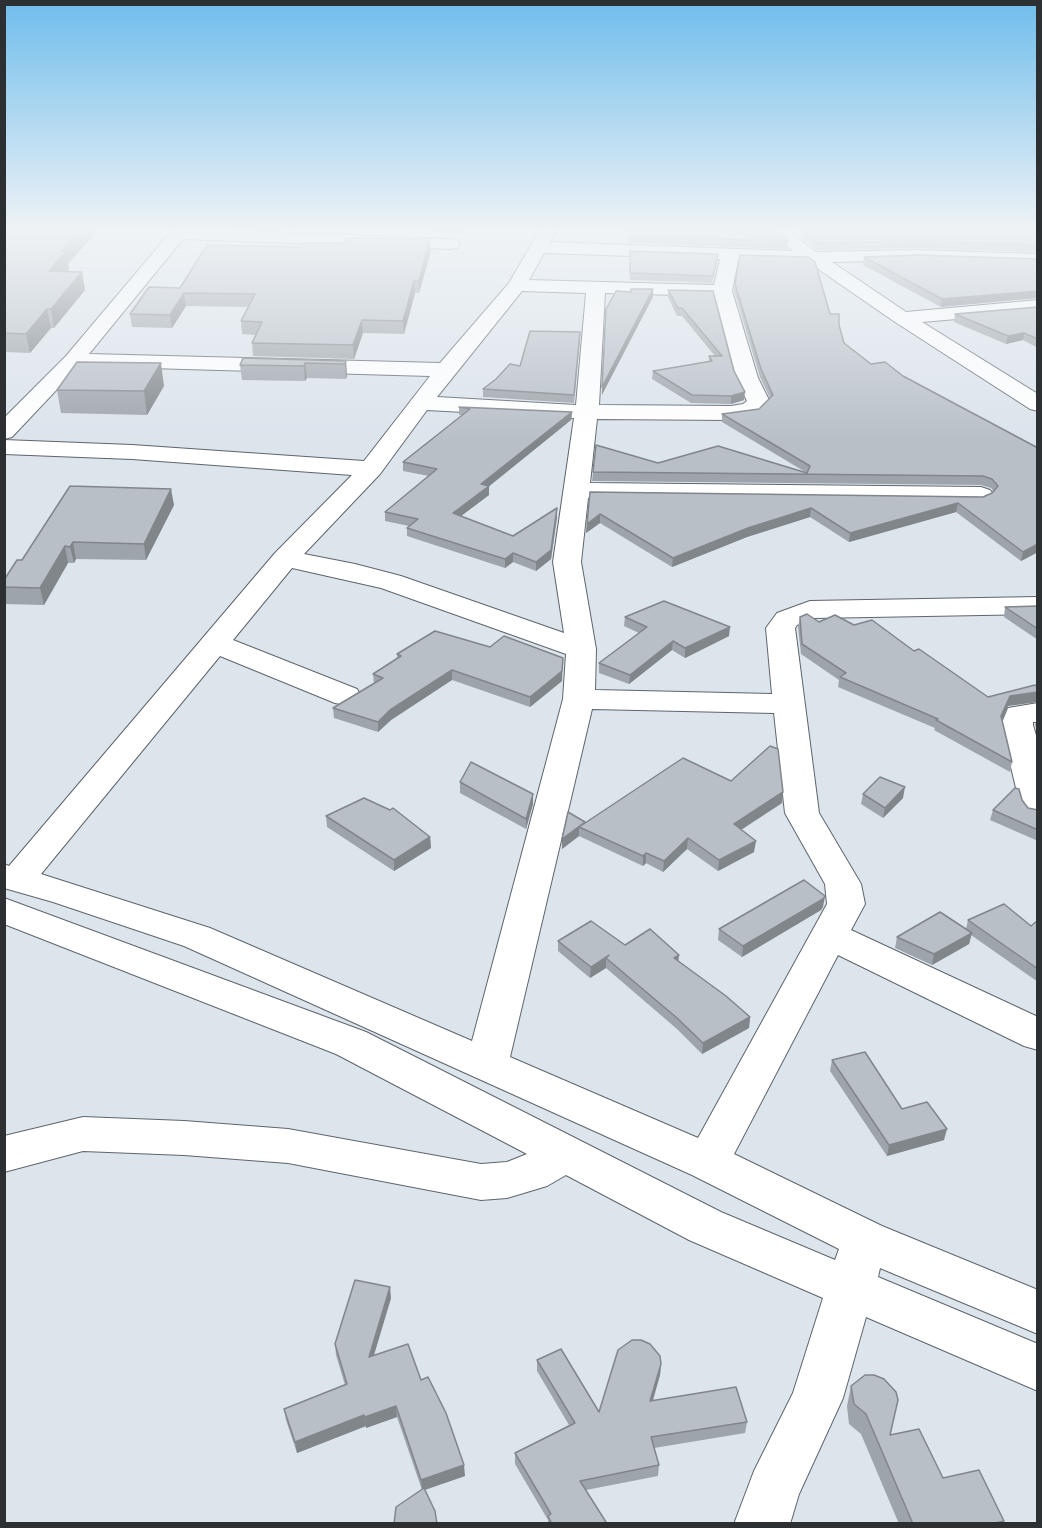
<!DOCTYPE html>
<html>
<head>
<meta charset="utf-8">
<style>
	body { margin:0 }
	#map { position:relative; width:1042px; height:1528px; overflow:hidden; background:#dce4ec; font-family:Cabin,sans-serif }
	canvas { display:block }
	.frame { position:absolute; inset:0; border:6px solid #2d3032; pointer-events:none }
</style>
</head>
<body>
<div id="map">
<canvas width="1042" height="1528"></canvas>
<div class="frame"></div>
</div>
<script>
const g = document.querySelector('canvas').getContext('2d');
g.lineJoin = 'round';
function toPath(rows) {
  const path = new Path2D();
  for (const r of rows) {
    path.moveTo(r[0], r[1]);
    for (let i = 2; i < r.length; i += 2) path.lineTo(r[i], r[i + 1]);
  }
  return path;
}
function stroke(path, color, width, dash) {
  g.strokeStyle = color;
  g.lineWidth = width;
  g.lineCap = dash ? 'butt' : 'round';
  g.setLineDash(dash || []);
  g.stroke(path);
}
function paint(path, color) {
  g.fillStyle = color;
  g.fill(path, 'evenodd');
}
const minor = toPath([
	[174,228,451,239,457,240,460,244,457,248,451,249,183,239,89,354,440,363,509,283,541,228,558,228,550,242,793,251,766,228,785,228,816,252,917,250,1038,254,1038,264,917,260,832,262,906,312,1038,300,1038,312,922,322,1038,394,1038,411,1030,409,895,322,808,262,738,260,732,291,758,378,770,402,767,407,758,415,731,420,597,419,590,483,981,487,990,490,994,495,990,500,981,503,588,498,581,562,596,649,595,690,772,694,766,628,777,613,810,601,1038,597,1038,614,814,618,797,625,795,628,819,813,861,884,865,904,851,930,1038,1017,1038,1050,1024,1046,838,955,734,1154,882,1226,1038,1290,1038,1334,880,1268,878,1277,1038,1344,1038,1391,866,1317,843,1398,799,1494,790,1524,734,1524,754,1471,793,1393,823,1298,689,1240,566,1175,547,1186,507,1198,481,1200,288,1163,184,1155,83,1151,4,1172,4,1136,83,1117,184,1121,288,1129,481,1164,507,1162,527,1154,336,1054,4,924,4,898,366,1032,721,1212,835,1260,839,1249,692,1175,184,946,53,902,4,888,4,864,9,866,275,553,352,475,132,459,4,454,4,440,132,445,364,461,430,376,79,366,12,437,4,439,4,418,66,356,174,228],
	[544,253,720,259,714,285,529,280,544,253],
	[522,291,586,293,576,405,437,397,522,291],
	[605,293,714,296,736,378,747,401,743,404,731,406,599,405,605,293],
	[427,410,574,418,553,562,564,633,401,576,355,564,304,554,380,474,427,410],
	[292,568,381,588,566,654,563,699,472,1041,210,928,41,874,220,656,335,703,346,705,357,703,361,696,357,689,233,640,292,568],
	[592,709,774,713,785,813,825,884,827,904,698,1138,510,1057,592,709],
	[1038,703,1038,722,1033,722,1033,725,1038,742,1038,819,1026,816,1021,809,1001,725,1008,708,1038,703]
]);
stroke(minor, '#5e656c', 2);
paint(minor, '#fff');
paint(toPath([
	[4,228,100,228,68,264,69,269,67,271,82,272,85,290,54,328,51,328,30,353,4,352],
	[435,228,467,228,466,233,435,233],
	[608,228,772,228,788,241,787,249,629,243,628,231],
	[940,228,1038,228,1038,252,917,248,817,250,802,237,803,230,942,231,942,230],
	[431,251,419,293,415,293,404,334,363,333,354,359,253,356,252,343,256,335,242,334,241,321,248,307,186,306,172,328,132,327,130,314,180,288],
	[630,251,717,261,712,283,630,280],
	[864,257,1038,259,941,307,863,265],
	[735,284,830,314,839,325,844,343,871,364,903,376,1038,448,1038,552,1021,561,956,512,849,542,810,517,747,537,672,567,600,523,586,533,590,492,983,497,992,493,994,492,991,488,981,485,592,481,593,472,658,463,807,473,722,422,722,414,759,409,770,398,760,377,734,291],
	[668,290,734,371,744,400,731,404,691,403,652,379,653,371,709,362,709,356,715,356,682,316,677,316,668,297],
	[1038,307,1038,348,1023,340,1006,344,954,322,955,314],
	[580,340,574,403,483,397,483,389,520,366],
	[346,361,347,376,346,379,307,378,305,381,242,380,240,365],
	[164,386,147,415,61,413,57,390],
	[459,407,572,412,571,420,489,486,489,495,461,516,513,536,557,517,551,559,536,571,513,562,505,568,407,536,407,528,409,526,385,521,385,512,429,476,403,471,403,462,462,415,459,415],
	[174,505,146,560,76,559,74,563,68,563,44,605,4,604,4,580,22,560],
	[1038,606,1038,640,1004,617,1005,607],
	[625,617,729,636,685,658,672,650,629,684,599,673,599,663,639,633,624,626],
	[800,617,819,622,854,625,914,651,988,697,1008,706,1002,719,1012,762,1010,772,934,730,935,728,838,687,839,680,801,654,798,627],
	[397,654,562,681,530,707,452,680,391,720,378,732,334,718,333,708,374,684,373,674,397,659],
	[1038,715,1038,732,1035,725],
	[731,781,782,803,741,830,754,852,718,871,687,849,663,872,646,863,643,866,579,836,562,849,562,839,585,823],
	[460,782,533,804,526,829,460,793],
	[863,794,903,798,883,818,861,804],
	[1022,800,1028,808,1038,810,1038,841,990,820,993,810],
	[326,816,430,837,431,848,394,871,327,827],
	[823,907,821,910,742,957,718,940,719,929],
	[968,920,1031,926,1038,920,1038,982,971,935,969,944,932,965,895,948,897,937,966,929],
	[558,941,625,945,679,961,750,1017,749,1028,702,1054,677,1029,606,968,590,978,558,951],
	[832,1060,902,1109,944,1140,887,1156,830,1071],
	[391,1298,374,1355,421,1380,465,1476,422,1490,397,1417,366,1428,366,1426,297,1453,286,1420,284,1409,345,1385,336,1355,335,1344],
	[537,1360,599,1412,661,1364,660,1375,653,1401,747,1422,745,1433,654,1448,659,1465,658,1476,586,1490,606,1524,548,1524,548,1520,515,1464,515,1453,569,1425,537,1371],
	[851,1386,890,1435,943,1478,1003,1524,899,1524,861,1434,849,1424,847,1406]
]), '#9ea4ab');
paint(toPath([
	[82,228,100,228,68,264,69,269,52,289,49,271,61,251],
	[430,239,431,251,419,293,419,281],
	[718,254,717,261,712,283,713,276],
	[82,272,85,290,54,328,51,309],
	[414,281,415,293,404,334,403,321],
	[653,289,653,297,602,395,602,387],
	[1038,291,1038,298,941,307,942,299],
	[184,293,186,306,172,328,170,315],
	[47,309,51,328,30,353,26,334],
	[362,320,363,333,354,359,353,345],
	[1024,333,1023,340,1006,344,1008,336],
	[346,361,347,376,346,379,345,364],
	[161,363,164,386,147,415,144,391],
	[305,363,307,378,305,381,304,366],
	[745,392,744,400,731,404,731,396],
	[572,412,571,420,487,488,489,486,489,495,453,522,453,513,481,484],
	[171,489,174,505,146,560,144,544],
	[958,503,956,512,849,542,850,533],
	[557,508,557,517,551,559,536,571,536,562],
	[811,508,810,517,747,537,672,567,673,558,748,528],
	[600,514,600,523,586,533,587,524],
	[73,542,76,559,74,563,70,547],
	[1038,544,1038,552,1021,561,1023,552],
	[65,546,68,563,44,605,40,588],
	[513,553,513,562,505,568,505,559],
	[730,627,729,636,685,658,685,648],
	[673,641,672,650,629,684,630,675],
	[563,658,562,681,530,707,530,697],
	[452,670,452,680,391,720,378,732,378,722,390,710],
	[1038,692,1038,702,1008,706,999,726,1001,716,1010,696],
	[905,787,903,798,883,818,885,808],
	[783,792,782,803,733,835,734,824],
	[533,794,533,804,526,829,526,819],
	[585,822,585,829,579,827,579,836,562,849,562,839],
	[430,837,431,848,394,871,394,860],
	[688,838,687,849,663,872,664,861],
	[756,841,754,852,718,871,719,860],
	[646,853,646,863,643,866,643,856],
	[825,896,823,907,821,910,742,957,743,946],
	[972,933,969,944,932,965,934,954],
	[679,955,678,965,674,958],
	[606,958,606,968,590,978,591,967],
	[750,1017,749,1028,702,1054,703,1043],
	[947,1129,944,1140,887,1156,889,1145],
	[390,1287,391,1298,370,1368,369,1357],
	[661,1364,660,1375,649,1412,650,1401],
	[396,1406,397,1417,366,1428,365,1417],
	[364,1415,366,1426,297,1453,295,1442],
	[464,1465,465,1476,422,1491,421,1480]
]), '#81868b');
const building = toPath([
	[4,228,82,228,61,251,66,251,49,271,82,272,51,309,47,309,26,334,4,333,4,228],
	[629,228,772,228,788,241,629,236,629,228],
	[944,228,1038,228,1038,245,918,241,818,243,803,230,942,231,944,228],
	[346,238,430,239,419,281,414,281,403,321,362,320,353,345,252,343,262,322,241,321,255,294,184,293,170,315,130,314,149,287,180,288,207,245,301,247,303,243,344,243,346,238],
	[630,251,718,254,713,276,630,273,630,251],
	[740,255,808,257,815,262,830,314,839,314,839,325,844,343,871,364,885,362,903,376,1038,448,1038,544,1023,552,958,503,850,533,811,508,748,528,673,558,600,514,587,524,590,492,983,497,992,493,998,486,992,479,983,476,593,472,596,445,658,463,718,446,807,473,810,466,722,414,759,409,773,395,761,369,735,284,740,255],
	[918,255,1038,259,1038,291,942,299,864,257,918,255],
	[631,289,653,289,602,387,606,309,616,291,631,292,631,289],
	[668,290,713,291,734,371,745,392,731,396,692,395,653,371,712,361,709,356,722,356,682,308,678,308,668,290],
	[1038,307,1038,339,1024,333,1008,336,955,314,1038,307],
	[530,331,580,332,574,395,483,389,496,379,510,364,520,366,530,331],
	[243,358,346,361,345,364,305,363,304,366,240,365,243,358],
	[77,362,161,363,144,391,57,390,77,362],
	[459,407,572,412,481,484,489,486,453,513,513,536,557,508,551,550,536,562,513,553,505,559,407,528,418,519,385,512,437,469,403,462,470,409,459,407],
	[70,486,171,489,144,544,73,542,70,547,65,546,40,588,4,587,4,580,17,560,22,560,70,486],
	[664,601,730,627,685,648,673,641,630,675,599,663,647,627,625,617,664,601],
	[1038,606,1038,629,1005,607,1038,606],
	[807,614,819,622,835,615,854,625,872,620,914,651,919,649,988,697,1035,685,1038,687,1038,692,1010,696,1001,716,1012,762,936,720,938,719,840,677,846,673,802,644,800,617,807,614],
	[435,631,490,647,504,636,563,658,562,671,530,697,452,670,390,710,378,722,333,708,383,678,373,674,401,656,397,654,435,631],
	[770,746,778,749,783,792,734,824,756,841,719,860,688,838,664,861,646,853,643,856,579,827,683,758,731,781,770,746],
	[471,762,533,794,526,819,460,782,471,762],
	[880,777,905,787,885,808,863,794,880,777],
	[1015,788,1019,789,1022,800,1028,808,1038,810,1038,830,993,810,1015,788],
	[364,798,390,810,393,808,430,837,394,860,326,816,364,798],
	[568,812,585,822,562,839,568,812],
	[804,880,825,896,823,899,743,946,719,929,804,880],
	[1004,904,1031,926,1038,920,1038,969,968,920,1004,904],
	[940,912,972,933,934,954,897,937,940,912],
	[591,921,625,945,650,929,679,955,674,958,726,996,750,1017,703,1043,677,1018,606,958,609,955,591,967,558,941,591,921],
	[865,1052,902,1109,927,1102,947,1129,889,1145,832,1060,865,1052],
	[355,1280,390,1287,369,1357,408,1344,421,1380,428,1377,446,1413,464,1465,421,1480,396,1406,365,1417,364,1415,295,1442,284,1409,347,1384,335,1344,355,1280],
	[632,1340,641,1340,650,1344,660,1356,661,1364,650,1401,736,1387,747,1422,651,1437,659,1465,580,1481,606,1522,603,1524,552,1524,548,1516,551,1514,515,1453,575,1423,537,1360,561,1349,599,1412,618,1350,632,1340],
	[865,1375,874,1375,884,1379,896,1392,898,1400,890,1435,919,1429,943,1478,979,1470,1004,1521,991,1524,913,1524,866,1414,854,1404,851,1386,865,1375],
	[424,1488,435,1511,437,1524,394,1524,396,1507,424,1488]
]);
paint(building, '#b8bfc7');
stroke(building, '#81868b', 1.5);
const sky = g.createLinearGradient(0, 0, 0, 442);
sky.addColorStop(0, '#6fbdec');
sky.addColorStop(0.52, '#eff3f6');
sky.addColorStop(1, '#eff3f600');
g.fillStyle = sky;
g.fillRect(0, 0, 1042, 442);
</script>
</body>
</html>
